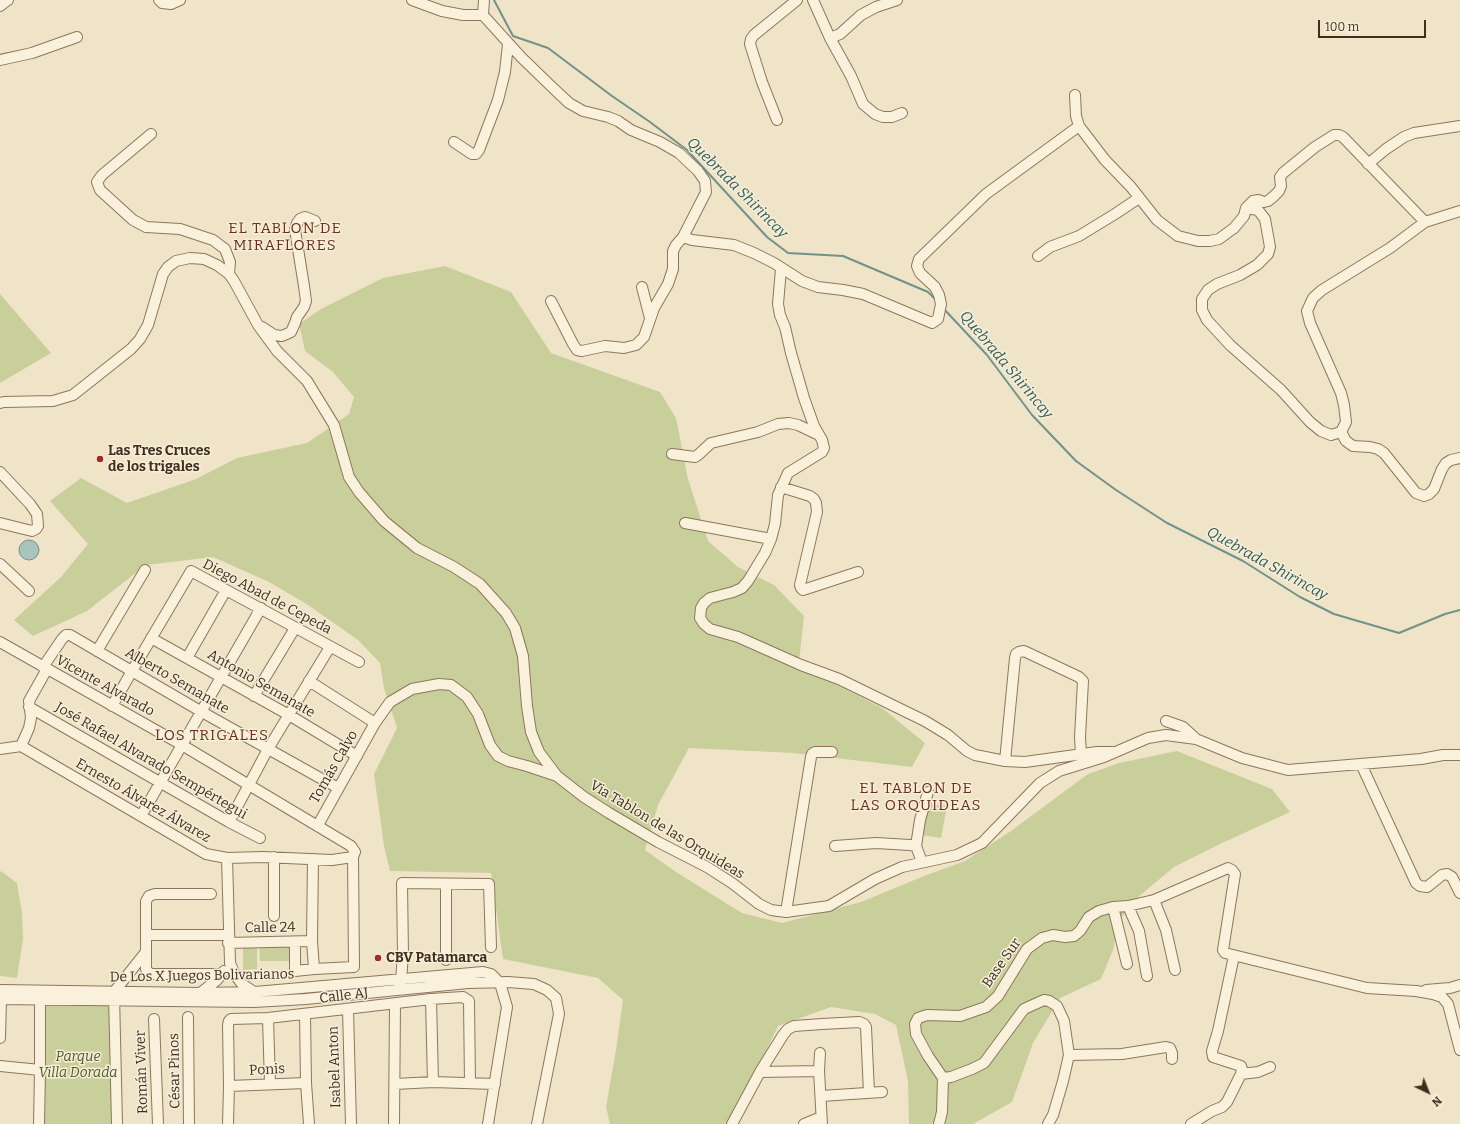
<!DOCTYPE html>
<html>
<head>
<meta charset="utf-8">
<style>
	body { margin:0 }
	#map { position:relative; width:1460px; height:1124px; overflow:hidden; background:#f0e4c8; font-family:Bitter,serif }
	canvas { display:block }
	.north { position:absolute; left:1408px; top:1072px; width:40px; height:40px; -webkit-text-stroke:3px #f7eed8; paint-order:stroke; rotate:137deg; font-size:11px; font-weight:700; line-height:16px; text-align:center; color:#3d2e20 }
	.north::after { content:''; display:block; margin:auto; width:14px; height:18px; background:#3d2e20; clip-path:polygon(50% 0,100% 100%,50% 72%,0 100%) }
	.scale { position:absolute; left:1318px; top:20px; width:108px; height:18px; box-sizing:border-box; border:2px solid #3d2e20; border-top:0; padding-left:5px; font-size:12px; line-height:14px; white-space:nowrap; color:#3d2e20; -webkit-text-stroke:3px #f7eed8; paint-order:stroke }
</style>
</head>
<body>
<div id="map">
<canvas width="1460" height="1124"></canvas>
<div class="north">N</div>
<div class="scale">100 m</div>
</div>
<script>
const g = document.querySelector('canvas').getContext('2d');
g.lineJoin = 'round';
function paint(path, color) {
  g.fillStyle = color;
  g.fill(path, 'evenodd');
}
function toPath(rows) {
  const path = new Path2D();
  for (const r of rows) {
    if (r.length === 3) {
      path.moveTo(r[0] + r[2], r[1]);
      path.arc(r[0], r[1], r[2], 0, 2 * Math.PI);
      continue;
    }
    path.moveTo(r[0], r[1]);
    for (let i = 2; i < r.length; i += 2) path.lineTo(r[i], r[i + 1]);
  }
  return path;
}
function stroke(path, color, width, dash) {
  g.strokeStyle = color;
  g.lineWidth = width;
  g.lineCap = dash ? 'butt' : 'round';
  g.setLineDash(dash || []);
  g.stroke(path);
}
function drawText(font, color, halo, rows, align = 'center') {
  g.font = font + ' Bitter,serif';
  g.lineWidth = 3;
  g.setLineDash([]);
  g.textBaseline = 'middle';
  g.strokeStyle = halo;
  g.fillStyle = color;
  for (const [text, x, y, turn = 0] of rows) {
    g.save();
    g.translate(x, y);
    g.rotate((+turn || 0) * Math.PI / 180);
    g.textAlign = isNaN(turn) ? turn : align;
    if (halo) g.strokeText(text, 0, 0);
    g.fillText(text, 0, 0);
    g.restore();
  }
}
paint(toPath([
	[445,266,511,292,551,353,660,392,676,418,688,479,708,541,738,567,774,585,804,616,799,662,816,674,882,708,925,743,912,767,793,753,689,748,658,805,645,850,676,872,742,913,782,923,861,902,924,876,965,861,1008,833,1088,774,1119,763,1177,751,1272,789,1290,812,1220,844,1174,867,1137,898,1118,922,1113,950,1101,979,1060,998,1033,1043,1012,1102,973,1124,909,1124,908,1081,896,1025,875,1014,831,1007,778,1026,751,1084,730,1124,610,1124,606,1107,616,1050,623,1000,598,978,503,959,491,873,390,871,384,846,374,774,397,728,384,688,380,663,358,640,308,605,269,582,213,557,146,565,87,611,33,636,14,620,61,577,88,544,50,501,81,478,127,503,196,479,237,458,307,443,349,414,354,397,333,372,305,351,299,324,321,309,383,278],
	[0,294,51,353,0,383],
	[928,803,947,806,941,838,922,835],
	[1,871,17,883,22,913,23,939,17,978,0,976,0,872],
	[291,944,291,961,260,961,259,945],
	[243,946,257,946,257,969,243,970],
	[43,1005,113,1006,114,1124,42,1124]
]), '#c9cf9b');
const water = toPath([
	[29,550,10]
]);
paint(water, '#a9c4bc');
stroke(water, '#6f938a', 1);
stroke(toPath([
	[494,0,513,36,548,48,612,96,650,122,687,150,767,237,788,253,843,256,928,292,936,300],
	[943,308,987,355,1032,415,1076,461,1116,490,1167,523,1243,561,1300,597,1334,614,1399,633,1445,614,1460,610]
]), '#6f938a', 2);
const minor = toPath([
	[159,0,162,3,171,4,180,0],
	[412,0,442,11,463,15,483,15],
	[813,0,830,38,840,34,861,15,876,7,897,0],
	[0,6,8,0],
	[483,15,521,57,553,88,569,103,583,111,608,117,618,121,631,130,660,142,679,153,698,171,705,181,706,192,683,237,692,240,734,245,754,253,774,263,802,281,818,287,843,290,863,294,932,323,938,319,941,304,939,295,935,287,920,273,917,266,919,259,986,194,1079,126],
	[483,15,484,0],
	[830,38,851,76,863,104,875,114,883,117,892,117,902,113],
	[0,60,32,53,77,37],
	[1075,95,1076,116,1079,126,1105,160,1131,187,1157,220,1178,236,1198,241,1210,241,1219,239,1234,228,1244,216,1246,208,1258,210,1265,219,1270,247,1268,254,1257,265,1240,275,1217,284,1208,290,1202,299,1202,310,1207,320,1230,345,1281,390,1310,422,1321,431,1331,435,1341,432,1346,422,1344,405,1341,393,1310,323,1307,311,1313,298,1322,290,1390,248,1425,222,1460,211],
	[777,120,762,82,750,44,751,39,754,35,797,0],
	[151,134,102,175,97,182,100,190,133,220,146,227,180,229,213,240,225,249,230,262,229,274],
	[454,142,472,154,476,154,479,150,498,100,505,72,508,44],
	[1368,164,1386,149,1404,137,1414,133,1460,126],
	[1246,208,1253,201,1258,200,1264,202,1268,201,1273,197,1279,191,1281,186,1280,177,1283,173,1315,147,1334,135,1339,135,1343,137,1425,222],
	[1038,256,1050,247,1079,236,1115,214,1139,198],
	[781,269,778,304,780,315,785,327,791,353,804,398,814,426,822,440,824,448,822,452,788,473,778,495,775,524,771,539,765,553,748,581,742,588,733,592,710,598,704,603,701,608,700,618,704,624,710,629,738,637,801,665,839,679,925,721,948,735,967,751,975,755,1005,761,1025,762,1097,752,1112,752],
	[642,287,650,318],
	[551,301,573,344,577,350,582,351,605,346,624,348,636,345,644,337,654,308,668,284,673,269,673,251,676,245,683,237],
	[262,327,274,335,282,336,291,332,295,323,297,317,304,307,306,301,304,286,295,230,297,223,300,219,305,217,315,221],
	[0,403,4,402,53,401,73,395,131,349,140,339,148,325,163,274,168,267,176,261,190,258,204,259,217,265,229,274,234,281,258,325,277,351,307,381,334,425,349,477,359,492,384,521,417,548,454,567,480,584,506,613,515,628,523,656,527,706,531,732,539,752,557,776,584,797,609,813,658,842,707,867,732,883,759,904,771,910,786,912,829,906,875,879,902,867,957,855,982,843,1040,783,1059,771,1104,757,1148,738,1166,735,1196,739,1242,758,1288,770,1421,759,1443,755,1460,755],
	[1341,432,1346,441,1353,446,1370,447,1378,449,1384,453,1416,493,1424,496,1429,494,1434,489,1442,469,1446,463,1451,460,1460,458],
	[672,454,695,457,698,455,711,443,758,432,778,424,789,423,798,425,819,435],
	[0,472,30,504,37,514,38,526,36,529,32,531,0,523],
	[781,487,810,496,814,499,816,503,817,512,800,585,801,588,803,590,858,572],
	[685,523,771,539],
	[0,564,29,591],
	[151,638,289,715,357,756],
	[0,642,182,745,351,846,355,852,353,857,354,967,314,969,295,971,295,942],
	[97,651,145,570],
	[187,658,226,590],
	[43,667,62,639,66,635,70,635,202,712,338,788],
	[309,681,375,723],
	[254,696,295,628],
	[112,706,132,671,191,571,359,662],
	[29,707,229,822,260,838],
	[1166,721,1183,727,1196,739],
	[21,746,206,854,227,858,263,857,332,860,353,857],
	[21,746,29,728,31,718,29,701,47,669],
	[0,749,21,746],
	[1005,761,1015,658,1016,654,1019,652,1024,651,1079,677,1083,681,1080,737,1081,755],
	[1361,764,1416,883,1420,886,1427,887,1442,875,1447,874,1452,877,1460,893],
	[141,816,261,608],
	[229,822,268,749,330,647],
	[318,825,375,723,390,702,412,689,439,684,451,685,467,697,478,714,490,745,498,756,508,761,527,766,557,776],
	[835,846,876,843,910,845,916,846,922,862],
	[916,846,920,820,928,792],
	[227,858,230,963,235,975,242,984,254,992],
	[313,859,312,941,314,969],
	[211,894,155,894,149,896,146,901,146,969,150,974,222,974],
	[1154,900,1166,930,1175,970],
	[1128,906,1139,931,1147,976],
	[1113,907,1127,964],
	[786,912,811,757,812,754,815,752,832,752],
	[274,916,274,857],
	[146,935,228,935],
	[228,943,312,941],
	[1234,956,1218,1031,1212,1051,1213,1057,1241,1066,1242,1069,1241,1074],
	[446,960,446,884],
	[399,986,401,980,403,955,402,883,489,884,491,947],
	[0,990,200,993,255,992,483,972,491,974,500,983,507,1007,488,1124],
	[1426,990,1450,988,1460,985],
	[114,992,145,953],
	[114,994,117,1124],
	[199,994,217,980,224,971],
	[0,999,254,1002,306,999,468,983,508,982,534,984,547,990,556,998,559,1014,537,1124],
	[431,999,433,1082],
	[348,1009,351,1124],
	[305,1014,306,1083,309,1124],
	[188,1017,189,1124],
	[268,1018,270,1084],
	[154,1019,158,1124],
	[0,1038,1,999],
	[820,1053,819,1071,822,1124],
	[1069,1055,1122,1054,1166,1047,1170,1048,1172,1053,1172,1059],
	[0,1066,40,1070],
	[760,1072,819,1071],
	[943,1078,951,1077,972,1069,984,1063,1024,1009,1044,1000,1049,1001,1057,1006,1064,1021,1069,1055,1063,1081,1056,1105,1053,1115,1048,1124],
	[395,1084,433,1082,495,1084],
	[229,1086,306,1083],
	[821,1096,882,1092],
	[39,1124,40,1070,40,1000],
	[228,1124,229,1086,228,1025,229,1021,231,1019,268,1018,431,999,463,997,469,1001,470,1083],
	[394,1124,395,1004],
	[732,1124,760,1072,783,1035,788,1029,794,1026,822,1024,859,1022,864,1024,866,1027,869,1093],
	[804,1124,821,1117],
	[939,1124,942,1112,943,1078,928,1056,916,1034,915,1024,918,1018,927,1015,960,1016,986,1007,998,996,1027,949,1042,938,1053,935,1065,937,1074,936,1080,931,1089,917,1099,911,1113,907,1128,906,1154,900,1228,868,1232,870,1235,874,1223,950,1225,953,1367,988,1416,991,1433,994,1442,997,1448,1004,1460,1050],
	[1191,1124,1212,1111,1222,1107,1227,1102,1241,1074,1258,1072,1270,1067]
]);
stroke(minor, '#8d765c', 12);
stroke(minor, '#faf1dc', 10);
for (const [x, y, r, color] of [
	[100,459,4,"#9e2a2b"],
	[378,958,4,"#9e2a2b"]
]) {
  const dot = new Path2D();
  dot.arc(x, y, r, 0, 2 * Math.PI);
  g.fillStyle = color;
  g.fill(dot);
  stroke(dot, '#f7eed8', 1.5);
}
drawText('bold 14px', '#3d2e20', '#f7eed8', [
	["Las Tres Cruces",108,451],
	["de los trigales",108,467],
	["CBV Patamarca",386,958]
], 'left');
drawText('14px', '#3d2e20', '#f7eed8', [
	["Diego Abad de Cepeda",267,597,28],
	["Alberto Semanate",177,681,30],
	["Antonio Semanate",261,684,30],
	["Vicente Alvarado",105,686,29],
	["José Rafael Alvarado Sempértegui",151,761,30],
	["Tomás Calvo",334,767,-60],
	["Ernesto Álvarez Álvarez",143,801,30],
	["Via Tablon de las Orquideas",667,830,31],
	["Calle 24",270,928,-1],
	["Base Sur",1002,963,-55],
	["De Los X Juegos Bolivarianos",202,976,-1],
	["Calle AJ",344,996,-7],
	["Isabel Anton",335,1067,-92],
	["Ponis",267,1070,-3],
	["César Pinos",175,1071,-91],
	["Román Viver",142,1072,-92]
]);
drawText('italic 14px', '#4d5a26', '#f7eed8', [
	["Parque",78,1057],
	["Villa Dorada",78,1073]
]);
drawText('italic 15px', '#2f5d5a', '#f7eed8', [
	["Quebrada Shirincay",737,188,45],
	["Quebrada Shirincay",1006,365,50],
	["Quebrada Shirincay",1267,564,29]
]);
g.letterSpacing = '1px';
drawText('15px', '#6b2e1e', '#f7eed8', [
	["EL TABLON DE",285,229],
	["MIRAFLORES",285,246],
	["LOS TRIGALES",212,736],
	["EL TABLON DE",916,789],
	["LAS ORQUIDEAS",916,806]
]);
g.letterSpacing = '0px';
</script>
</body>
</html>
